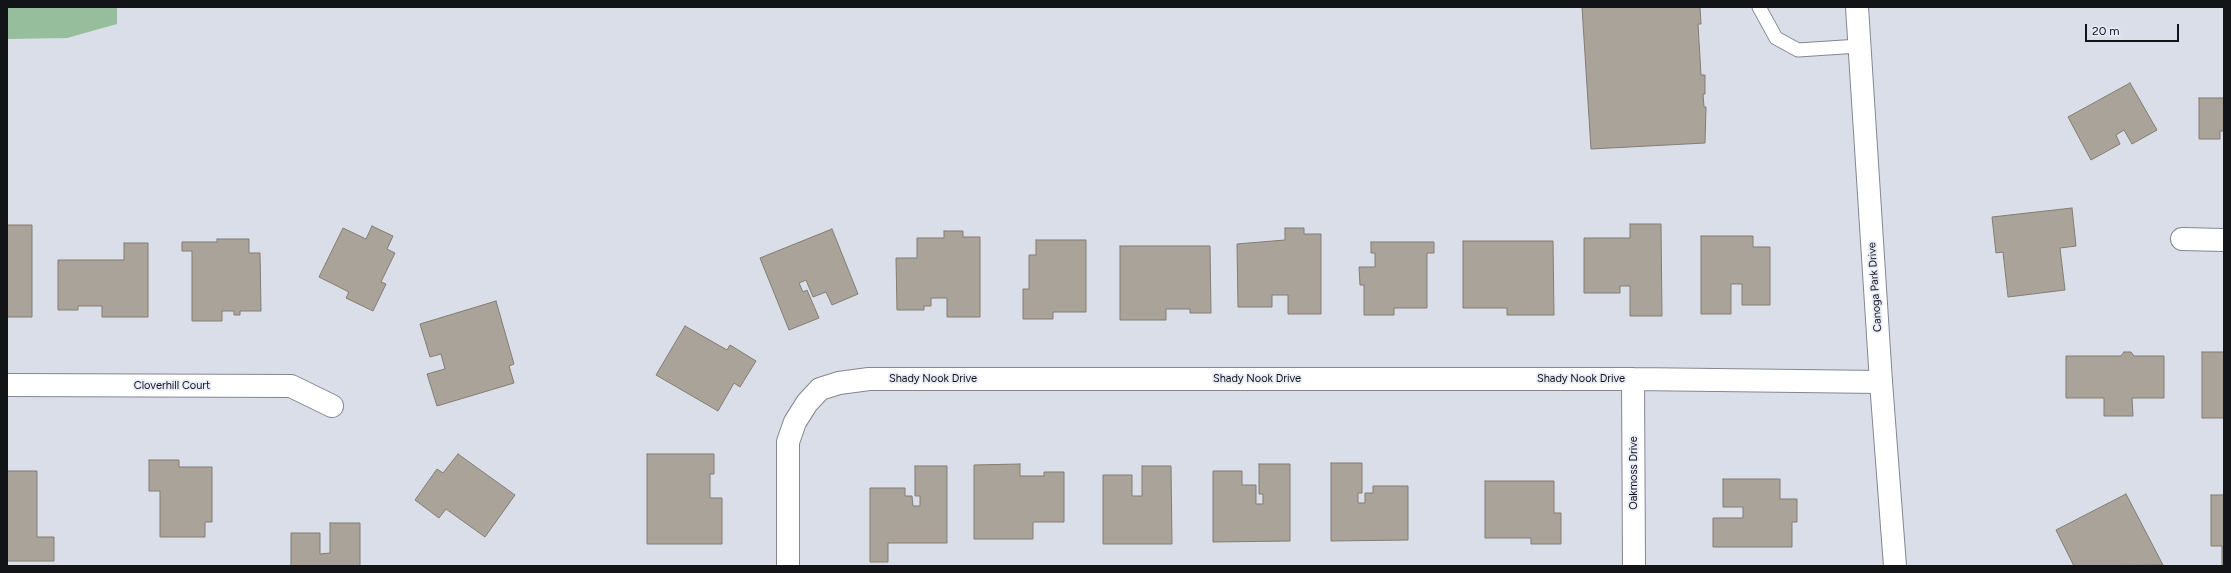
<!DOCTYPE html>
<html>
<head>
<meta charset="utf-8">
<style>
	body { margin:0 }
	#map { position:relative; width:2231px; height:573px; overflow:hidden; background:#dadee9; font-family:Figtree,sans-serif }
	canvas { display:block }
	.frame { position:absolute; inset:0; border:8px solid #131418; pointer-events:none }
	.scale { position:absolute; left:2085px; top:24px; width:94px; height:18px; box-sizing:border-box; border:2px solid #131418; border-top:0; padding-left:5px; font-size:12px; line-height:14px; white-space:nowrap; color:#131418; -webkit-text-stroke:3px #e7ebf7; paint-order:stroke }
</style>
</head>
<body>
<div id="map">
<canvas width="2231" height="573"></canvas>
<div class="frame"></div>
<div class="scale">20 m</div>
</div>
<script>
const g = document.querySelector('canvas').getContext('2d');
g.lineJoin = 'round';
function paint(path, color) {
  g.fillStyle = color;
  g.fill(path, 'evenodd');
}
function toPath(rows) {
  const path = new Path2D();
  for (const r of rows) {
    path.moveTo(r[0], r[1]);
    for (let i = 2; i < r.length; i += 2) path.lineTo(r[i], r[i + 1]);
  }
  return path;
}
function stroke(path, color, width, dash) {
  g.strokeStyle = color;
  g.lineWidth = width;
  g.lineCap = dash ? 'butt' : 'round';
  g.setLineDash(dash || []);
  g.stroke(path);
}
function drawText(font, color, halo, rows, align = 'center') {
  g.font = font + ' Figtree,sans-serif';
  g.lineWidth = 3.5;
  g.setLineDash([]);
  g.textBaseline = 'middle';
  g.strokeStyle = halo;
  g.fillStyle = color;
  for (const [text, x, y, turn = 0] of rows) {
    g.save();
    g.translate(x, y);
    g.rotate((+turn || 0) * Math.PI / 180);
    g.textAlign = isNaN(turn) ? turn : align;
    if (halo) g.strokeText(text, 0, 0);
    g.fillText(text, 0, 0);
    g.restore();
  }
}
paint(toPath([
	[7,7,117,7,117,24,67,38,7,39]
]), '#97be9c');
const building = toPath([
	[1582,7,1700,7,1701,24,1698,24,1701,75,1705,75,1705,94,1703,94,1704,107,1706,107,1705,143,1591,149,1582,7],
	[2130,83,2157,130,2132,144,2124,130,2116,135,2120,144,2091,160,2068,117,2130,83],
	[2199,98,2224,98,2224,131,2220,131,2220,139,2199,139,2199,98],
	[2072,208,2076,246,2060,248,2065,290,2008,297,2003,252,1996,253,1992,217,2072,208],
	[1630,224,1661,224,1662,316,1630,316,1630,286,1620,286,1620,293,1584,293,1584,238,1630,238,1630,224],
	[7,225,32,225,32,317,7,317,7,225],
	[372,226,393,236,387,249,395,253,381,282,386,284,373,311,346,298,349,292,319,277,343,228,366,239,372,226],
	[1285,228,1304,228,1304,234,1321,234,1321,314,1288,314,1288,295,1272,295,1272,307,1238,307,1237,244,1285,240,1285,228],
	[832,229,858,294,832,305,826,292,813,297,806,280,799,283,803,292,807,290,819,318,789,330,760,258,832,229],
	[944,231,963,231,963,237,980,237,980,317,947,317,947,298,931,298,931,306,924,306,924,310,897,310,896,258,917,258,917,238,944,238,944,231],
	[1701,236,1753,236,1753,247,1770,247,1770,305,1742,305,1742,284,1731,284,1731,314,1701,314,1701,236],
	[217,239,249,239,249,253,260,253,261,311,240,311,240,315,234,315,234,311,222,311,222,321,192,321,192,251,182,251,182,242,217,242,217,239],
	[1036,240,1086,240,1086,312,1053,312,1053,319,1023,319,1023,289,1029,289,1029,255,1036,255,1036,240],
	[1463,241,1553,241,1554,315,1507,315,1507,308,1463,308,1463,241],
	[1371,242,1434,242,1434,253,1427,253,1427,308,1394,308,1394,315,1364,315,1364,285,1360,285,1359,267,1375,267,1375,253,1371,253,1371,242],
	[124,243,148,243,148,317,102,317,102,306,78,306,78,310,58,310,58,260,124,260,124,243],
	[1120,246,1210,246,1211,313,1190,313,1190,309,1166,309,1166,320,1120,320,1120,246],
	[496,301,514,364,509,366,514,383,437,406,427,374,445,369,441,354,430,357,420,324,496,301],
	[685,326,727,350,730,345,756,361,740,387,734,383,718,411,656,375,685,326],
	[2124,352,2131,352,2134,356,2164,356,2164,398,2132,398,2133,416,2104,416,2104,398,2066,398,2066,356,2121,356,2124,352],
	[2202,352,2224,352,2224,418,2202,418,2202,352],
	[458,454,515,495,485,537,446,509,439,518,415,500,437,469,443,473,458,454],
	[647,454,714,454,714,474,710,474,710,498,722,498,722,544,647,544,647,454],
	[149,460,179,460,179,467,212,467,212,522,205,522,205,537,160,537,160,491,149,491,149,460],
	[1331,463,1362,463,1362,493,1358,493,1358,503,1365,503,1365,493,1373,493,1373,486,1408,486,1408,540,1331,541,1331,463],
	[1020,464,1020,476,1044,476,1044,472,1064,472,1064,522,1033,522,1033,539,974,539,974,465,1020,464],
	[1259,464,1290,464,1290,541,1213,542,1213,471,1242,471,1242,485,1256,485,1256,504,1263,504,1263,494,1259,494,1259,464],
	[915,466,947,466,947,543,888,543,888,562,870,562,870,488,905,488,905,496,912,496,913,506,920,506,920,496,915,496,915,466],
	[1142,466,1171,466,1172,544,1103,544,1103,475,1132,475,1132,496,1142,496,1142,466],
	[7,471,37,471,37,537,54,537,54,561,7,561,7,471],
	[1723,479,1780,479,1780,499,1797,499,1797,522,1792,522,1792,547,1713,547,1713,518,1743,518,1743,507,1723,507,1723,479],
	[1485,481,1554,481,1554,513,1561,513,1561,544,1531,544,1531,538,1485,538,1485,481],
	[2126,494,2163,565,2074,566,2056,530,2126,494],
	[2211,495,2224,495,2224,566,2222,566,2222,546,2211,546,2211,495],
	[330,523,360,523,360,566,291,566,291,533,320,533,320,554,330,553,330,523]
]);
paint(building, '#aaa399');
stroke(building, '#837c72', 1);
const service = toPath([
	[1759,7,1776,38,1798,50,1859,46]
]);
const minor = toPath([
	[2182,239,2224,240],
	[1633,379,1634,566],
	[7,385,291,386,332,406],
	[788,566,788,442,795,422,807,403,820,389,839,383,869,379,1633,379,1881,382]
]);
const tertiary = toPath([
	[1857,7,1881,382,1895,566]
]);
stroke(service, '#838791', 15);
stroke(minor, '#838791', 24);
stroke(tertiary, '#838791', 24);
stroke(service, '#fff', 13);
stroke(minor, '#fff', 22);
stroke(tertiary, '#fff', 22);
drawText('11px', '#131418', '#e7ebf7', [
	["Canoga Park Drive",1875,287,-94],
	["Shady Nook Drive",933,379],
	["Shady Nook Drive",1257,379],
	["Shady Nook Drive",1581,379],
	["Cloverhill Court",172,386],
	["Oakmoss Drive",1634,473,-90]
]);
</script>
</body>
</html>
